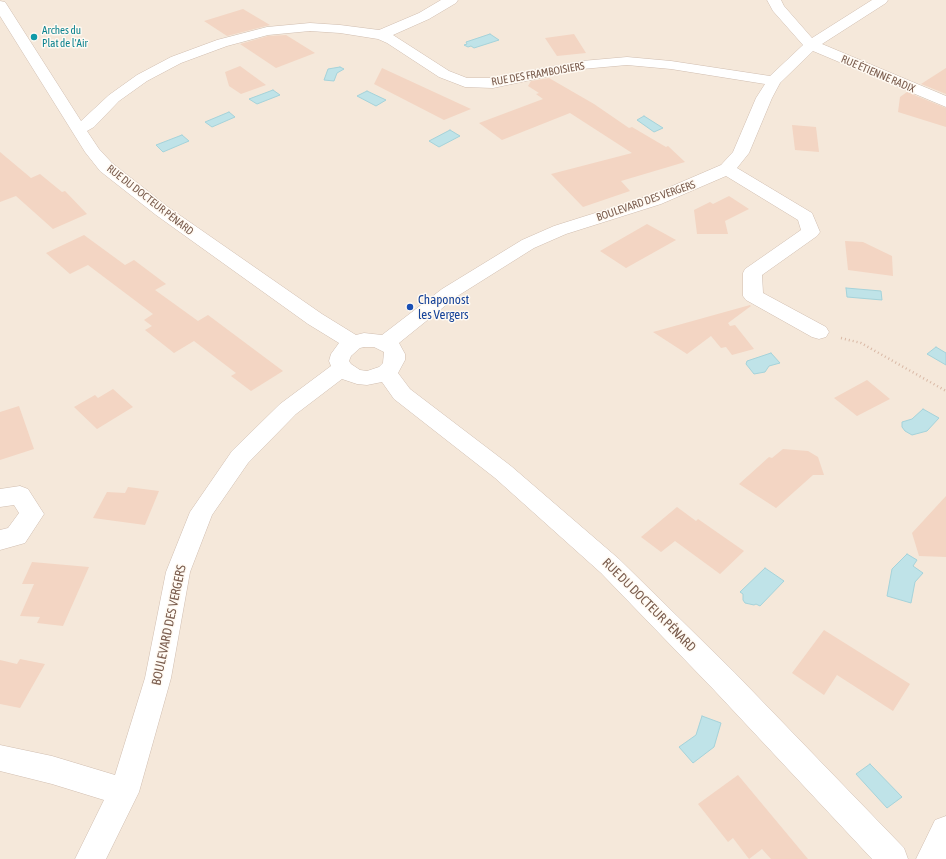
<!DOCTYPE html>
<html>
<head>
<meta charset="utf-8">
<style>
	body { margin:0 }
	canvas { display:block; background:#fdf6ec }
</style>
</head>
<body>
<canvas width="946" height="859"></canvas>
<script>
const g = document.querySelector('canvas').getContext('2d');
g.lineJoin = 'round';
function paint(path, color) {
  g.fillStyle = color;
  g.fill(path, 'evenodd');
}
function toPath(rows) {
  const path = new Path2D();
  for (const r of rows) {
    path.moveTo(r[0], r[1]);
    for (let i = 2; i < r.length; i += 2) path.lineTo(r[i], r[i + 1]);
  }
  return path;
}
function stroke(path, color, width, dash) {
  g.strokeStyle = color;
  g.lineWidth = width;
  g.lineCap = dash ? 'butt' : 'round';
  g.setLineDash(dash || []);
  g.stroke(path);
}
function drawText(font, color, halo, rows, align = 'center') {
  g.font = font + ' "Asap Condensed",sans-serif';
  g.lineWidth = 3;
  g.setLineDash([]);
  g.textBaseline = 'middle';
  g.strokeStyle = halo;
  g.fillStyle = color;
  for (const [text, x, y, turn = 0] of rows) {
    g.save();
    g.translate(x, y);
    g.rotate((+turn || 0) * Math.PI / 180);
    g.textAlign = isNaN(turn) ? turn : align;
    if (halo) g.strokeText(text, 0, 0);
    g.fillText(text, 0, 0);
    g.restore();
  }
}
paint(toPath([
	[0,0,946,0,946,859,0,859]
]), '#f5e8da');
const water = toPath([
	[490,34,499,40,474,48,471,46,468,47,464,45,467,44,466,42,490,34],
	[340,67,344,69,337,73,334,81,324,80,328,69,340,67],
	[273,90,280,95,257,104,249,99,273,90],
	[367,91,386,100,376,106,357,96,367,91],
	[229,112,235,117,212,127,205,122,229,112],
	[644,116,663,128,654,132,637,120,644,116],
	[450,130,460,136,439,147,429,141,450,130],
	[182,135,189,141,163,152,156,145,182,135],
	[846,288,881,291,882,300,847,297,846,288],
	[936,347,946,353,946,365,927,354,936,347],
	[771,353,780,363,769,366,765,372,754,374,746,364,747,361,771,353],
	[923,409,939,418,927,431,912,435,905,431,902,427,902,422,912,419,923,409],
	[907,554,917,560,913,566,923,573,915,582,911,603,887,596,892,569,907,554],
	[765,568,784,581,760,606,756,604,754,605,745,603,743,600,743,594,740,592,765,568],
	[702,716,721,723,714,747,693,763,679,747,696,735,702,716],
	[870,764,902,797,887,808,856,774,870,764]
]);
paint(water, '#bfe3e8');
stroke(water, '#a5d3da', 1);
paint(toPath([
	[243,9,270,25,227,36,204,21],
	[574,34,586,53,557,56,545,38],
	[286,35,315,53,276,68,240,44,268,36],
	[240,66,266,85,241,94,229,86,225,72],
	[382,68,471,109,444,120,374,84],
	[946,68,946,94,921,84],
	[549,78,594,104,629,128,632,127,666,147,668,146,685,162,621,181,630,191,583,207,551,174,632,153,570,113,502,140,479,123,543,99,536,94,539,93,528,86,531,81],
	[907,92,946,108,946,127,898,112,900,97],
	[792,125,816,127,819,152,795,150],
	[0,152,31,178,40,174,62,192,65,191,87,214,53,229,16,196,0,202],
	[729,196,749,209,725,221,728,234,697,234,694,210,710,202,713,204],
	[647,224,676,240,626,268,600,251],
	[84,235,125,265,134,260,166,284,155,290,198,321,208,315,283,371,251,391,231,376,236,373,194,341,174,353,145,330,152,326,144,320,153,314,88,265,70,274,46,253],
	[845,241,863,242,892,256,893,276,848,270],
	[750,305,751,306,728,323,730,326,735,325,754,349,732,355,726,347,721,348,711,336,687,354,653,332],
	[867,380,890,399,857,416,834,398],
	[113,389,133,407,97,429,74,407,95,395,98,398],
	[19,406,34,449,0,460,0,412],
	[783,449,808,451,818,457,824,475,813,475,776,508,739,484,769,457,772,458],
	[128,487,159,491,145,525,93,518,107,492,125,493],
	[946,496,946,557,919,556,912,533],
	[677,507,696,521,698,519,744,551,720,574,675,541,661,552,641,537],
	[32,562,89,567,63,626,37,623,40,617,20,616,34,584,22,584],
	[824,630,910,684,893,711,837,675,824,695,792,673],
	[20,659,45,664,20,708,0,704,0,660,17,664],
	[738,775,808,859,771,859,762,849,749,859,733,838,728,842,698,804]
]), '#f3d5c3');
const minor = toPath([
	[441,0,458,0,456,3,429,19,393,35,449,71,467,78,493,78,582,61,627,57,671,61,770,76,803,45,773,11,767,0,781,0,784,6,812,38,872,0,888,0,886,3,822,44,946,96,946,107,813,51,780,83,772,98,749,153,737,168,812,213,820,232,817,236,762,275,763,293,826,327,829,332,826,337,819,339,812,337,746,300,743,296,743,273,745,269,801,230,798,220,726,176,661,204,566,234,534,248,456,297,399,343,405,354,405,360,398,373,410,389,511,466,619,559,734,672,904,848,908,859,872,859,714,690,601,573,495,478,394,399,382,382,367,385,357,384,342,379,296,414,248,463,212,515,190,572,171,678,139,792,106,859,75,859,104,800,52,784,0,771,0,745,52,756,115,775,145,678,166,572,190,512,232,451,280,404,331,366,329,361,331,354,339,343,308,324,156,215,100,171,85,152,0,16,0,1,5,2,7,5,81,121,109,95,137,75,171,57,217,40,267,27,310,23,340,25,379,30,419,13,441,0],
	[310,31,340,33,378,39,387,43,439,77,465,87,493,88,582,69,627,65,671,69,765,84,756,98,733,152,721,165,649,196,554,226,522,240,442,289,382,335,364,333,356,335,322,314,168,207,112,163,99,149,87,131,94,127,119,101,147,81,181,63,227,46,268,35,310,31],
	[364,347,374,347,384,352,383,363,379,367,367,371,360,370,351,364,349,361,351,356,360,348,364,347],
	[20,486,28,489,44,514,25,543,0,550,0,530,8,528,19,513,14,505,0,507,0,489,20,486],
	[946,816,946,859,916,859,935,820,946,816]
]);
stroke(minor, '#d1beb0', 1);
stroke(toPath([
	[841,338,861,343,946,391]
]), '#d9b8a5', 2.5, [1, 3]);
paint(minor, '#fff');
for (const [x, y, r, color] of [
	[34,37,4,"#0f9aa8"],
	[410,307,4,"#1a4fb4"]
]) {
  const dot = new Path2D();
  dot.arc(x, y, r, 0, 2 * Math.PI);
  g.fillStyle = color;
  g.fill(dot);
  stroke(dot, '#fffaf3', 1.5);
}
drawText('11px', '#0d838f', '#fffaf3', [
	["Arches du",42,31],
	["Plat de l'Air",42,44]
], 'left');
drawText('11px', '#7a5c4d', '#fffaf3', [
	["RUE DES FRAMBOISIERS",538,74,-10],
	["RUE ÉTIENNE RADIX",878,74,23],
	["RUE DU DOCTEUR PÉNARD",150,200,38],
	["BOULEVARD DES VERGERS",646,201,-19]
]);
drawText('13px', '#164399', '#fffaf3', [
	["Chaponost",418,300],
	["les Vergers",418,315]
], 'left');
drawText('13px', '#7a5c4d', '#fffaf3', [
	["RUE DU DOCTEUR PÉNARD",649,605,45],
	["BOULEVARD DES VERGERS",169,625,-78]
]);
</script>
</body>
</html>
